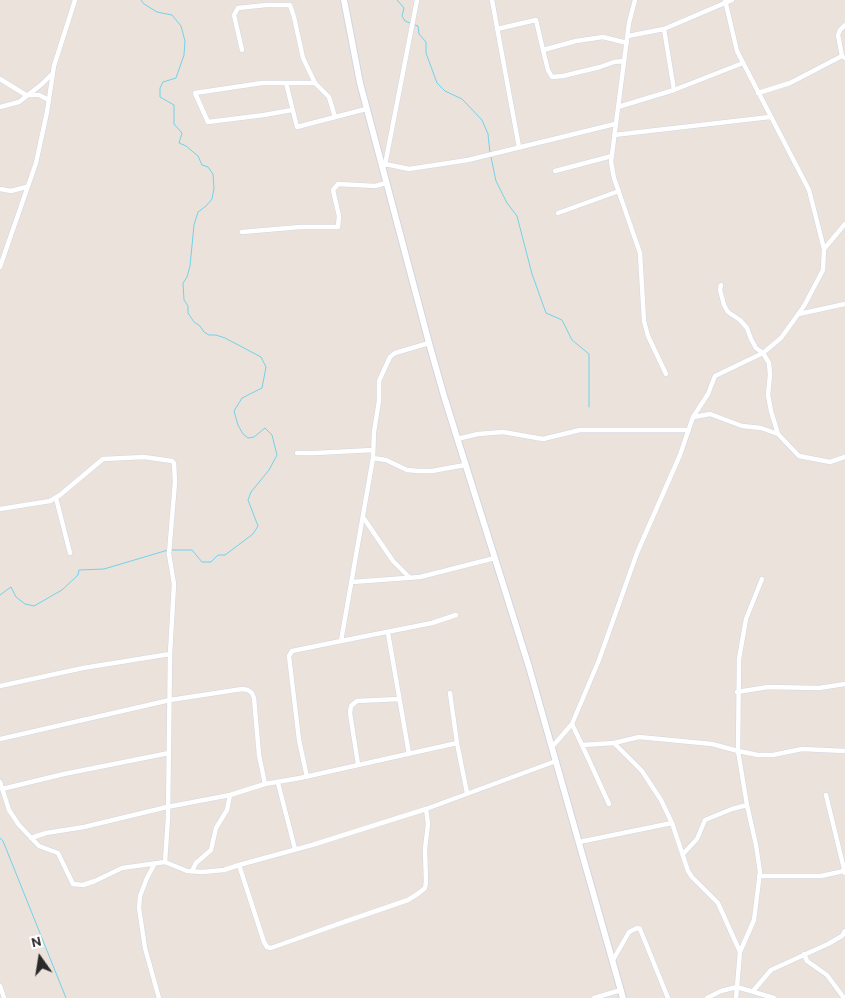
<!DOCTYPE html>
<html>
<head>
<meta charset="utf-8">
<style>
	body { margin:0 }
	#map { position:relative; width:845px; height:998px; overflow:hidden; background:#ebe3db; font-family:Overpass,sans-serif }
	canvas { display:block }
	.north { position:absolute; left:15px; top:933px; width:50px; height:50px; -webkit-text-stroke:4px #fff; paint-order:stroke; rotate:347deg; font-size:14px; font-weight:700; line-height:20px; text-align:center; color:#292929 }
	.north::after { content:''; display:block; margin:auto; width:18px; height:22px; background:#292929; clip-path:polygon(50% 0,100% 100%,50% 72%,0 100%) }
</style>
</head>
<body>
<div id="map">
<canvas width="845" height="998"></canvas>
<div class="north">N</div>
</div>
<script>
const g = document.querySelector('canvas').getContext('2d');
g.lineJoin = 'round';
function toPath(rows) {
  const path = new Path2D();
  for (const r of rows) {
    path.moveTo(r[0], r[1]);
    for (let i = 2; i < r.length; i += 2) path.lineTo(r[i], r[i + 1]);
  }
  return path;
}
function stroke(path, color, width, dash) {
  g.strokeStyle = color;
  g.lineWidth = width;
  g.lineCap = dash ? 'butt' : 'round';
  g.setLineDash(dash || []);
  g.stroke(path);
}
stroke(toPath([
	[141,0,144,4,157,12,172,15,181,26,185,41,184,55,176,78,163,82,160,88,160,97,174,105,174,124,182,133,179,143,186,146,198,156,202,165,208,167,213,174,214,188,212,199,206,206,198,212,194,225,190,266,187,277,183,283,184,300,188,306,188,313,194,322,200,326,204,332,209,335,216,335,225,338,261,357,266,367,262,388,242,398,234,411,238,425,243,434,248,438,254,437,265,428,272,435,277,455,269,470,251,492,248,500,258,526,253,534,225,555,218,555,211,562,202,562,192,550,172,550],
	[397,0,404,8,402,16,405,21,410,23],
	[415,25,418,26,419,34,426,42,426,53,437,83,445,91,462,99,482,120,488,134,490,153],
	[491,157,496,181,507,203,517,216,532,274,546,313,562,320,572,340,589,354,589,407],
	[0,595,11,587,16,597,25,604,34,606,62,590,78,575,79,570,104,569,168,550],
	[0,838,3,841,66,998]
]), '#71d1ea', 1);
const minor = toPath([
	[492,0,519,147],
	[635,0,629,23,611,162,614,178,640,253,644,321,648,336,666,374],
	[732,0,664,29,674,90,743,63],
	[845,25,840,30,838,35,842,56,845,58],
	[497,29,536,20,543,50],
	[628,36,664,29],
	[242,50,234,15,238,8,266,5,290,5,294,17,303,58,315,83],
	[624,61,614,62,600,67,563,76,552,77,548,70,543,50,576,41,603,37,627,43],
	[0,79,26,95,39,95,49,100],
	[286,83,297,127,366,109],
	[758,93,790,83,842,56],
	[0,107,19,102,42,84,52,74],
	[618,107,674,90],
	[292,110,264,115,208,122,195,93,262,83,315,83,329,97,335,117],
	[614,135,770,117],
	[385,164,409,169,468,160,615,124],
	[385,165,417,0],
	[555,171,612,156],
	[0,189,11,191,26,187],
	[558,213,619,191],
	[242,232,300,227,338,227,339,216,333,190,338,184,375,186,386,183],
	[824,249,845,224],
	[0,267,36,163,47,112,54,66,75,0],
	[721,285,720,290,724,305,728,312,740,320,747,328,751,339,756,348,763,353,769,363,770,375,768,395,771,411,778,434,799,456,830,462,845,457],
	[799,314,845,304],
	[429,343,395,353,390,357,379,381,379,401,374,432,373,458,341,641,432,623,456,615],
	[694,417,710,414,742,426,761,428,778,434],
	[457,439,478,434,503,432,543,439,580,430,689,430],
	[297,453,315,453,373,450],
	[373,458,386,460,407,470,418,471,432,471,465,465],
	[56,498,70,553],
	[0,509,50,501,60,495,103,459,144,457,172,461,174,463,175,482,169,554,174,584,170,654,168,818,165,862,122,868,95,881,83,885,73,884,58,853,39,846,19,825,9,810,0,782],
	[363,517,393,561,409,577],
	[352,582,420,577,495,558],
	[388,633,409,754],
	[0,686,83,668,170,654],
	[737,692,768,687,819,688,845,684],
	[450,693,457,743,467,793],
	[572,724,582,745,614,743,639,737,712,744,738,751,739,659,746,619,762,579],
	[0,739,170,700,242,689,248,690,252,693,254,698,259,755,265,784],
	[614,743,642,771,661,800,672,823,688,871,692,877,718,903,740,952,754,920,760,872,756,845,747,805,738,751,758,755,773,755,802,749,845,751],
	[582,745,609,804],
	[552,747,572,724,599,660,637,553,680,455,693,417,708,394,715,376,763,353,781,338,804,306,823,270,824,249,809,190,737,51,725,0],
	[358,764,350,713,351,706,357,701,399,699],
	[307,777,299,740,289,656,292,651,341,641],
	[278,783,295,849],
	[2,789,64,774,169,753],
	[826,795,845,873],
	[426,809,428,824,425,849,426,882,425,888,419,893,408,900,341,923,271,948,267,947,264,942,239,865,312,845,426,809,556,761],
	[31,838,46,833,84,827,167,807,230,795,265,784,300,778,457,743],
	[579,842,672,823],
	[683,854,697,839,705,820,732,809,747,805],
	[165,862,187,871,202,872,224,870,239,865],
	[154,865,147,878,140,896,139,908,145,948,159,998],
	[192,871,196,863,211,850,216,828,227,810,230,795],
	[759,876,821,876,844,871],
	[740,952,737,987,774,998],
	[804,954,807,961,827,975,844,998],
	[613,960,629,932,637,928,640,929,668,998],
	[0,986,4,998],
	[753,991,771,970,828,944,842,936,845,931],
	[594,998,621,990],
	[707,998,721,991,737,987,736,998]
]);
const secondary = toPath([
	[344,0,360,83,429,343,444,396,529,667,623,998]
]);
stroke(minor, '#d0d5e1', 5.5);
stroke(secondary, '#d0d5e1', 8);
stroke(minor, '#fff', 4.5);
stroke(secondary, '#fff', 6);
</script>
</body>
</html>
